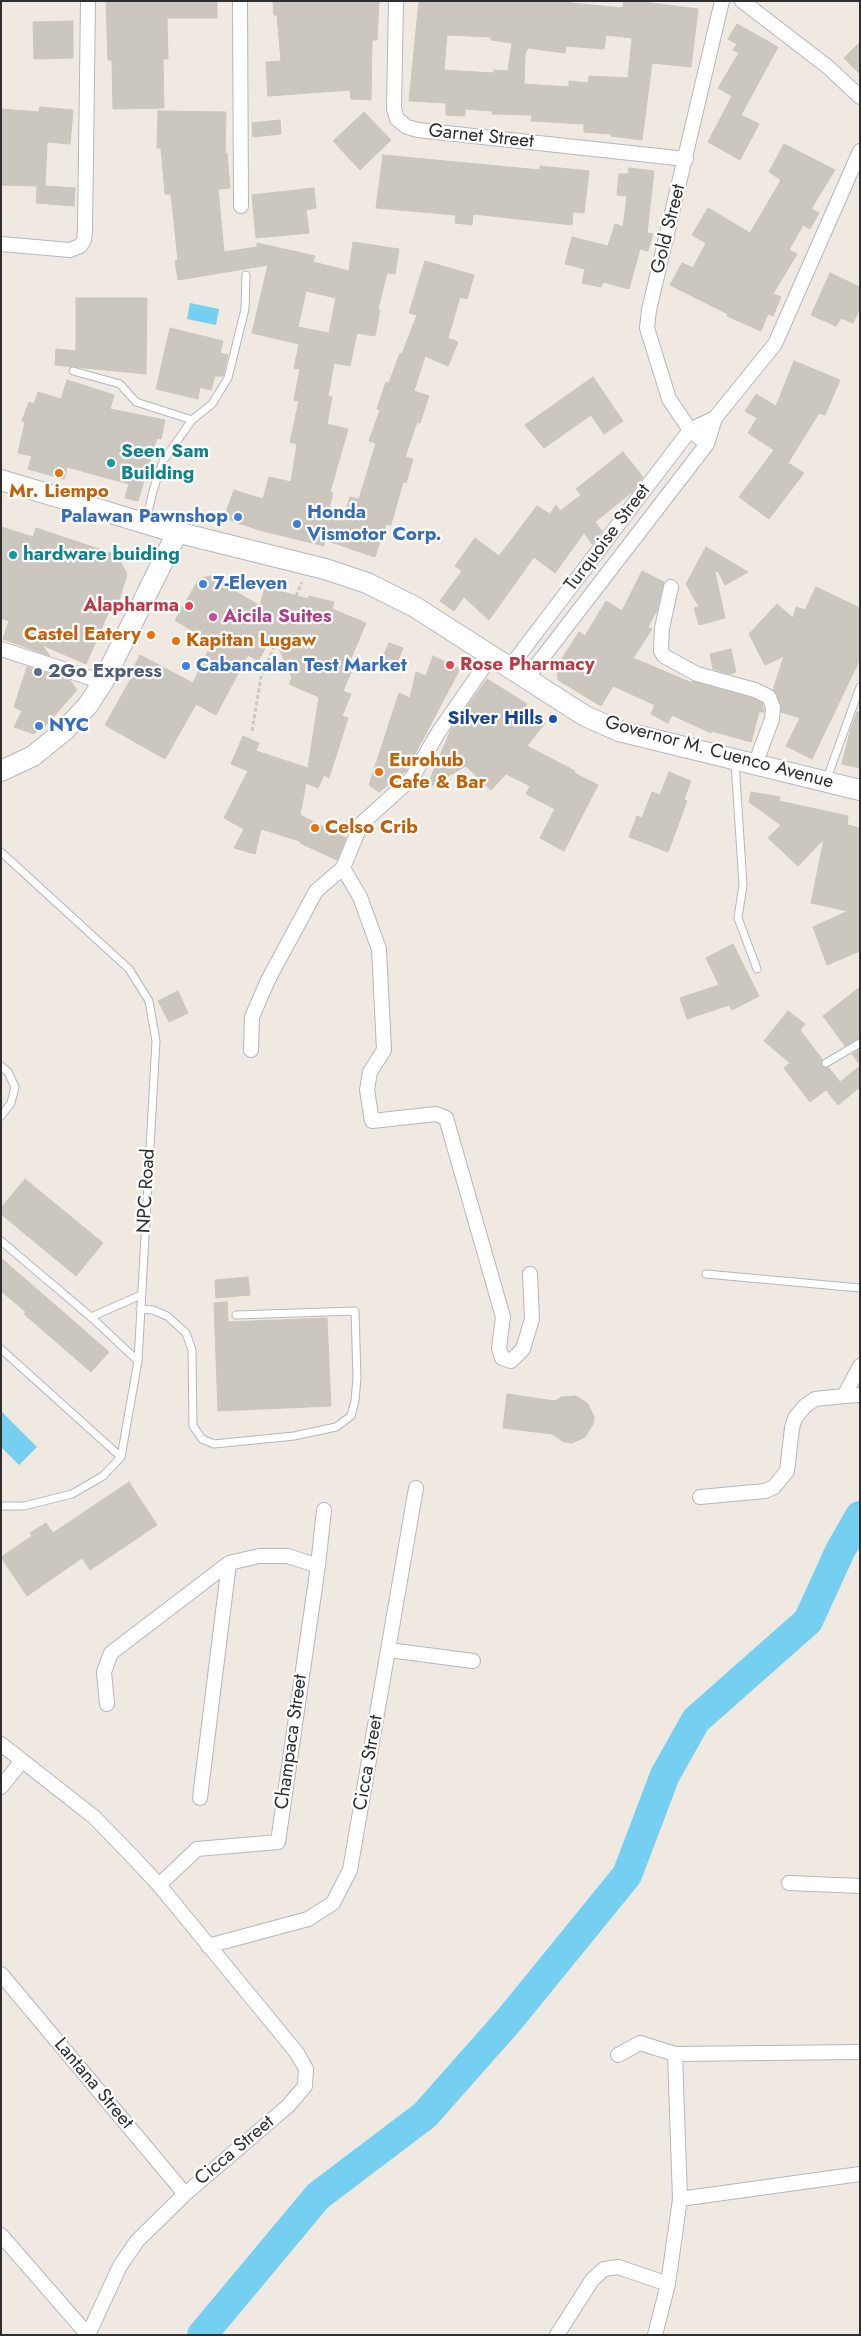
<!DOCTYPE html>
<html>
<head>
<meta charset="utf-8">
<style>
	body { margin:0 }
	#map { position:relative; width:861px; height:2336px; overflow:hidden; background:#efe9e1; font-family:Jost,sans-serif }
	canvas { display:block }
	.frame { position:absolute; inset:0; border:2px solid #2e2e2e; pointer-events:none }
</style>
</head>
<body>
<div id="map">
<canvas width="861" height="2336"></canvas>
<div class="frame"></div>
</div>
<script>
const g = document.querySelector('canvas').getContext('2d');
g.lineJoin = 'round';
function paint(path, color) {
  g.fillStyle = color;
  g.fill(path, 'evenodd');
}
function toPath(rows) {
  const path = new Path2D();
  for (const r of rows) {
    path.moveTo(r[0], r[1]);
    for (let i = 2; i < r.length; i += 2) path.lineTo(r[i], r[i + 1]);
  }
  return path;
}
function stroke(path, color, width, dash) {
  g.strokeStyle = color;
  g.lineWidth = width;
  g.lineCap = dash ? 'butt' : 'round';
  g.setLineDash(dash || []);
  g.stroke(path);
}
function drawText(font, color, halo, rows, align = 'center') {
  g.font = font + ' Jost,sans-serif';
  g.lineWidth = 4.5;
  g.setLineDash([]);
  g.textBaseline = 'middle';
  g.strokeStyle = halo;
  g.fillStyle = color;
  for (const [text, x, y, turn = 0] of rows) {
    g.save();
    g.translate(x, y);
    g.rotate((+turn || 0) * Math.PI / 180);
    g.textAlign = isNaN(turn) ? turn : align;
    if (halo) g.strokeText(text, 0, 0);
    g.fillText(text, 0, 0);
    g.restore();
  }
}
paint(toPath([
	[190,303,219,309,216,325,187,319],
	[1,1411,37,1447,19,1465,1,1447]
]), '#75cff0');
stroke(toPath([
	[202,2335,318,2196,425,2115,509,2020,627,1875,665,1775,696,1720,808,1621,840,1551,860,1516]
]), '#75cff0', 30);
const building = toPath([
	[106,1,217,1,217,18,167,18,168,59,163,59,164,108,113,109,112,60,108,60,106,1],
	[273,1,379,1,377,40,372,40,371,100,351,99,350,90,268,96,266,62,281,61,277,15,274,15,273,1],
	[419,1,571,1,571,3,623,8,624,1,635,1,698,9,691,67,652,63,642,140,611,136,611,134,584,132,584,124,531,121,532,115,492,114,492,111,465,109,465,116,446,115,446,103,409,101,419,1],
	[447,35,491,37,491,40,512,43,508,71,494,70,494,73,444,70,447,35],
	[606,35,632,38,628,78,589,76,588,83,569,81,569,87,524,84,525,54,528,48,565,53,566,46,604,49,606,35],
	[73,21,73,58,34,59,33,22,73,21],
	[737,24,778,47,741,115,759,124,740,160,708,142,732,96,718,88,739,53,733,50,737,44,728,39,737,24],
	[860,42,860,74,844,58,860,42],
	[40,107,73,110,70,144,47,142,45,186,75,188,74,206,36,203,37,186,1,185,1,109,39,112,40,107],
	[158,111,226,112,225,154,227,153,230,188,218,189,224,252,257,247,257,243,315,256,313,262,349,271,353,242,399,249,395,274,387,273,378,309,380,310,375,336,357,333,350,366,334,363,328,396,332,397,327,424,348,429,330,492,333,493,329,508,345,513,350,497,359,499,376,443,369,441,380,410,377,409,386,382,389,383,400,353,402,354,417,315,409,313,425,261,474,275,467,299,460,297,448,338,458,342,448,366,425,356,414,391,429,396,420,423,417,422,405,457,413,459,406,483,403,482,391,525,386,524,375,557,325,540,324,546,259,530,224,518,234,490,263,499,269,477,291,482,297,444,290,442,299,401,294,400,300,369,294,368,299,344,252,333,268,265,178,280,175,261,178,260,171,194,165,194,161,148,157,148,158,111],
	[306,291,336,298,329,333,298,327,306,291],
	[364,112,391,140,360,170,333,141,364,112],
	[280,120,281,134,253,137,252,123,280,120],
	[784,144,835,170,811,209,819,213,810,229,803,225,789,250,797,254,773,294,781,297,773,316,768,314,761,331,727,316,728,314,670,285,682,263,693,268,706,243,692,235,708,208,750,233,781,180,769,172,784,144],
	[383,155,540,170,540,166,589,171,584,213,573,212,572,225,473,214,472,225,455,223,456,215,376,208,383,155],
	[629,168,654,171,647,233,653,234,648,251,640,249,629,289,603,282,601,287,582,283,585,269,565,264,572,237,608,246,615,224,623,227,627,196,617,195,619,174,628,174,629,168],
	[314,188,316,208,306,210,309,233,256,238,252,195,314,188],
	[830,273,860,287,860,308,853,323,841,318,836,326,811,315,830,273],
	[76,298,147,298,146,374,55,365,56,349,76,351,76,298],
	[170,328,223,341,220,353,228,355,223,376,215,376,211,390,200,387,198,399,156,389,170,328],
	[794,361,840,380,825,415,819,413,788,463,804,473,769,519,739,497,774,450,748,433,757,418,745,411,756,394,776,406,794,361],
	[593,377,623,421,604,434,591,415,544,448,525,425,593,377],
	[67,380,114,395,110,409,165,420,161,439,157,438,138,501,125,498,129,484,67,467,64,479,28,469,32,456,18,453,25,422,22,421,29,402,34,404,38,392,61,399,67,380],
	[623,452,643,477,632,492,595,522,602,531,592,544,584,533,555,573,534,557,489,620,464,597,454,611,440,601,462,571,455,566,475,538,499,556,537,506,550,514,556,505,560,511,581,495,576,489,623,452],
	[1,527,33,537,36,528,117,555,127,574,116,611,110,609,86,664,42,645,50,656,3,639,9,621,1,618,1,527],
	[706,547,748,572,725,585,718,571,715,572,725,618,699,625,694,608,699,607,686,584,706,547],
	[642,571,664,582,657,610,648,627,652,629,633,658,692,683,692,681,752,698,762,703,764,712,759,712,751,742,712,731,711,733,672,715,668,723,651,714,655,705,613,686,601,706,558,680,557,666,579,632,585,636,606,601,622,611,642,571],
	[210,576,260,606,265,587,308,599,309,596,334,602,332,609,366,623,349,663,354,665,343,691,351,694,342,716,348,718,329,778,324,775,318,788,306,783,300,815,346,838,337,860,300,843,300,841,261,829,255,854,234,848,244,829,224,818,248,771,231,764,243,736,259,743,256,751,308,768,319,697,289,684,292,678,273,635,258,661,248,655,216,715,196,704,165,759,105,725,134,673,132,671,140,655,193,683,212,643,175,620,199,579,210,576],
	[816,587,860,608,860,659,812,759,786,746,800,718,781,712,781,704,773,690,784,656,765,665,749,634,777,604,793,618,796,607,805,610,816,587],
	[389,643,403,648,396,665,382,659,389,643],
	[731,649,736,672,729,674,713,669,710,654,731,649],
	[433,656,460,669,406,771,379,792,369,785,399,693,410,698,416,672,426,676,433,656],
	[27,667,70,680,77,690,47,724,34,734,14,727,22,711,14,707,27,667],
	[487,679,527,704,525,707,545,723,527,746,575,771,574,773,598,785,564,851,540,838,555,809,526,794,530,786,506,774,491,790,466,766,426,789,452,727,487,679],
	[857,712,860,712,860,768,842,764,850,731,857,712],
	[669,772,691,781,684,799,687,801,668,852,629,837,637,816,642,818,652,792,660,795,669,772],
	[751,792,780,797,779,801,848,816,847,825,860,828,860,951,827,965,813,927,848,911,811,903,824,839,798,866,768,838,781,825,749,802,751,792],
	[733,944,759,996,732,1010,729,1005,687,1019,680,998,719,985,706,958,733,944],
	[860,987,860,1038,845,1046,823,1016,860,987],
	[178,991,188,1013,169,1022,158,1001,178,991],
	[788,1011,805,1024,800,1030,822,1059,822,1066,829,1068,840,1082,860,1066,860,1087,838,1105,826,1090,810,1102,784,1068,790,1063,764,1041,788,1011],
	[860,1049,860,1065,852,1054,860,1049],
	[25,1179,103,1243,76,1276,1,1214,1,1208,25,1179],
	[1,1258,109,1352,91,1372,24,1314,26,1312,1,1291,1,1258],
	[248,1277,250,1295,216,1298,215,1280,248,1277],
	[227,1302,228,1322,327,1318,331,1406,218,1411,214,1303,227,1302],
	[507,1394,555,1401,561,1397,576,1396,588,1404,594,1417,593,1424,585,1437,572,1443,564,1442,552,1434,503,1428,507,1394],
	[129,1482,157,1525,90,1570,82,1558,27,1596,1,1557,32,1536,30,1533,46,1523,53,1533,129,1482]
]);
paint(building, '#cbc7bf');
stroke(building, '#cbc5ba', 1);
const service = toPath([
	[73,371,120,384,136,402,192,420],
	[146,521,153,491,163,461,192,420,212,404,228,378,245,309,246,275],
	[735,762,743,885,738,918,757,969],
	[826,781,860,687],
	[1,852,129,969,149,1001,156,1041,138,1361,121,1457,103,1476,72,1494,24,1506,1,1506],
	[826,1063,860,1043],
	[1,1066,8,1072,15,1087,11,1103,1,1116],
	[1,1241,91,1317,138,1361],
	[706,1274,860,1288],
	[140,1309,153,1310,167,1316,186,1333,192,1350,193,1426,202,1439,214,1444,294,1436,336,1427,351,1416,355,1401,357,1378,355,1311,236,1315],
	[91,1317,141,1295],
	[1,1349,121,1457]
]);
const minor = toPath([
	[240,1,241,206],
	[396,1,394,109,397,119,407,127,418,130,686,159],
	[742,1,828,67,860,97],
	[1,244,70,250,80,246,84,240,85,231,88,1],
	[707,444,690,430,669,399,647,328,649,310,722,1],
	[671,587,662,628,661,651,664,656,697,674,755,690,769,697,773,707,772,719,755,765],
	[1,649,103,682],
	[510,667,690,430,715,418],
	[526,679,707,444,715,418,775,344,860,151],
	[343,868,360,897,379,949,384,1050,370,1072,367,1090,372,1121,436,1114,446,1118,503,1317,499,1348,502,1358,511,1361,523,1349,532,1319,530,1274],
	[251,1050,252,1017,268,980,316,891,343,868,361,824,412,778,438,733,492,655],
	[844,1396,860,1395],
	[700,1497,765,1491,774,1487,787,1471,792,1428,795,1418,805,1406,815,1399,844,1396,860,1366],
	[389,1650,473,1661],
	[107,1704,104,1672,111,1653,229,1563,259,1556,288,1556,318,1566],
	[1,1744,94,1817,131,1855,159,1885,297,2053,306,2069,305,2086,288,2106,185,2194,137,2241,120,2266,88,2335,1,2235],
	[1,1787,22,1761],
	[200,1798,229,1563],
	[789,1883,860,1886],
	[159,1885,197,1849,278,1842,318,1566,324,1510],
	[208,1946,308,1919,333,1903,350,1870,416,1488],
	[1,1974,185,2194],
	[618,2055,640,2043,675,2054,860,2052],
	[680,2199,860,2174],
	[557,2335,592,2280,604,2269,618,2267,668,2284],
	[655,2335,668,2284,680,2199,675,2054]
]);
const secondary = toPath([
	[1,480,164,529,325,569,367,583,415,607,585,716,619,731,860,790],
	[1,771,33,756,65,730,88,705,103,682,177,533]
]);
stroke(service, '#b4b7c1', 9);
stroke(minor, '#b4b7c1', 16);
stroke(secondary, '#b4b7c1', 22);
stroke(toPath([
	[252,731,261,677,302,582]
]), '#c9c9c9', 3, [4, 2.5]);
stroke(service, '#fff', 7);
stroke(minor, '#fff', 14);
stroke(secondary, '#fff', 20);
for (const [x, y, r, color] of [
	[111,463,5,"#0f9aa8"],
	[59,473,5,"#e8710a"],
	[238,517,5,"#3f7fe0"],
	[297,524,5,"#3f7fe0"],
	[13,555,5,"#0f9aa8"],
	[203,584,5,"#3f7fe0"],
	[189,606,5,"#e0444e"],
	[213,617,5,"#d1479c"],
	[151,635,5,"#e8710a"],
	[176,641,5,"#e8710a"],
	[450,665,5,"#e0444e"],
	[186,666,5,"#3f7fe0"],
	[38,672,5,"#5c6f8a"],
	[553,719,5,"#1a4fb4"],
	[39,726,5,"#3f7fe0"],
	[379,772,5,"#e8710a"],
	[315,828,5,"#e8710a"]
]) {
  const dot = new Path2D();
  dot.arc(x, y, r, 0, 2 * Math.PI);
  g.fillStyle = color;
  g.fill(dot);
  stroke(dot, '#fff', 2);
}
drawText('19px', '#2e2e2e', '#fff', [
	["Garnet Street",481,137,6],
	["Gold Street",669,229,-76],
	["Turquoise Street",608,538,-53],
	["Governor M. Cuenco Avenue",719,753,15],
	["NPC Road",147,1191,-87],
	["Champaca Street",292,1742,-82],
	["Cicca Street",369,1763,-80],
	["Lantana Street",93,2084,50],
	["Cicca Street",235,2151,-40]
]);
drawText('bold 19px', '#0d838f', '#fff', [
	["Seen Sam",121,452],
	["Building",121,474],
	["hardware buiding",23,555]
], 'left');
drawText('bold 19px', '#c56008', '#fff', [
	["Mr. Liempo",59,492,"center"],
	["Castel Eatery",141,635,"right"],
	["Kapitan Lugaw",186,641],
	["Eurohub",389,761],
	["Cafe & Bar",389,783],
	["Celso Crib",325,828]
], 'left');
drawText('bold 19px', '#366cbe', '#fff', [
	["Honda",307,513],
	["Vismotor Corp.",307,535],
	["Palawan Pawnshop",228,517,"right"],
	["7-Eleven",213,584],
	["Cabancalan Test Market",196,666],
	["NYC",49,726]
], 'left');
drawText('bold 19px', '#be3a42', '#fff', [
	["Alapharma",179,606],
	["Rose Pharmacy",460,665,"left"]
], 'right');
drawText('bold 19px', '#b23c85', '#fff', [
	["Aicila Suites",223,617]
], 'left');
drawText('bold 19px', '#4e5e75', '#fff', [
	["2Go Express",48,672]
], 'left');
drawText('bold 19px', '#164399', '#fff', [
	["Silver Hills",543,719]
], 'right');
</script>
</body>
</html>
